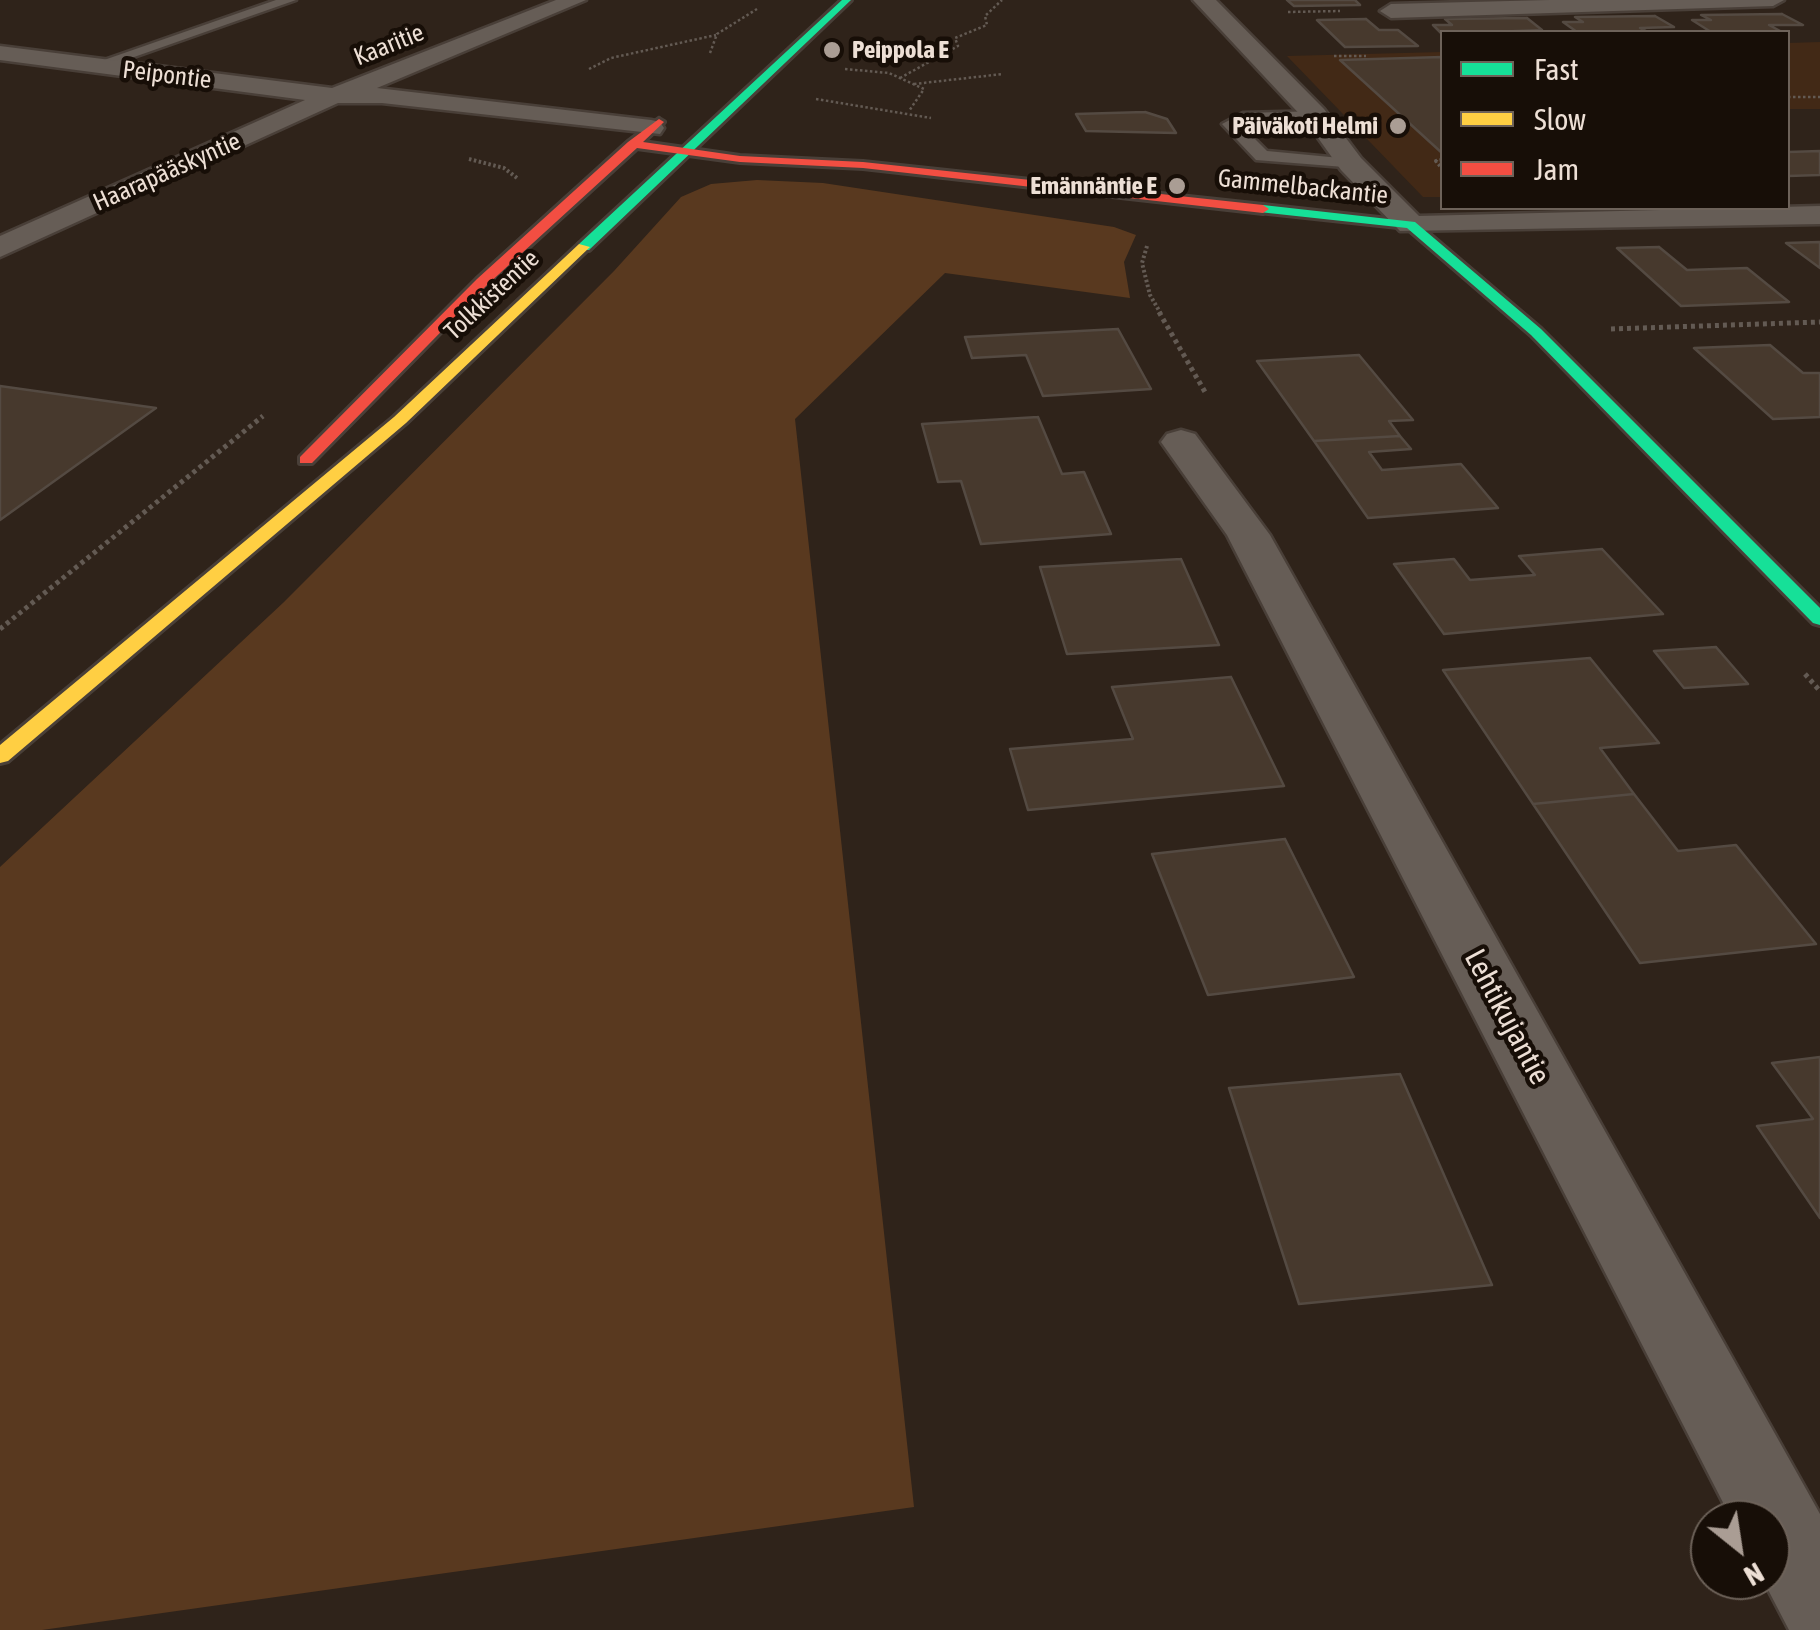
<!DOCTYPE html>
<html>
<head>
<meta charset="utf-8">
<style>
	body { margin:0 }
	#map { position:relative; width:1820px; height:1630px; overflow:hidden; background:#2f231a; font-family:"Asap Condensed",sans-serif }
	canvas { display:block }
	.legend { position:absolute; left:1440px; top:30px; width:350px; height:180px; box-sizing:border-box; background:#170e07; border:2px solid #6d6259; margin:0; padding:12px 18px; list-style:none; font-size:30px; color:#eddfd5 }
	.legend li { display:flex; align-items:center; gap:20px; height:50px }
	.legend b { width:50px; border:2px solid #6d6259 }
	.north { position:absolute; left:1690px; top:1500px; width:100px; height:100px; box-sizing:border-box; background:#170e07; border:2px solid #6d6259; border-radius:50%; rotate:150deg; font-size:28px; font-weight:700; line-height:40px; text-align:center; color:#eddfd5 }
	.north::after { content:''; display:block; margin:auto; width:35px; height:45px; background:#aa9d94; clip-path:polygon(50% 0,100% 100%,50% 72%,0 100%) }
</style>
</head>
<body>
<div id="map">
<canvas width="1820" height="1630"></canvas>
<ul class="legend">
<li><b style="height:12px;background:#16e098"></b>Fast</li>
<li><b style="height:12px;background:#ffcf43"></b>Slow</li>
<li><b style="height:12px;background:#f24e42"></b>Jam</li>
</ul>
<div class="north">N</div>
</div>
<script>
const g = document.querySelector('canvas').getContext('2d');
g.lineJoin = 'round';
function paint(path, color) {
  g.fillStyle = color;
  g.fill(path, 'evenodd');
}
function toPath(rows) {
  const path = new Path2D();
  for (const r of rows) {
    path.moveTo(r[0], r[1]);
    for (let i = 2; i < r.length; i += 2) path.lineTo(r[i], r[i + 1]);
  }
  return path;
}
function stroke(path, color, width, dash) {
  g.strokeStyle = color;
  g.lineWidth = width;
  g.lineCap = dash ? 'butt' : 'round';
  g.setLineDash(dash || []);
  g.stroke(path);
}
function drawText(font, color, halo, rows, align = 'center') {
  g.font = font + ' "Asap Condensed",sans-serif';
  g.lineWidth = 9;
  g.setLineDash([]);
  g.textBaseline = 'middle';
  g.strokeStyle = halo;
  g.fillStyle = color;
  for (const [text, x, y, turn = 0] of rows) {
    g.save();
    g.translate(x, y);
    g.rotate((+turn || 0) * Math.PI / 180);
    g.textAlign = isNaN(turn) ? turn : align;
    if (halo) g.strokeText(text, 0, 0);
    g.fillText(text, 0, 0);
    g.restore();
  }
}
paint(toPath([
	[1820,42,1820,109,1788,109,1788,43],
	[1442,52,1442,197,1423,197,1287,56]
]), '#422916');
paint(toPath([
	[757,180,823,183,1114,227,1136,235,1124,262,1130,298,945,273,795,419,914,1507,42,1630,0,1630,0,867,284,602,614,271,681,197,711,184]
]), '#59391f');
const building = toPath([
	[1287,0,1355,0,1360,5,1294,6,1287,0],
	[1782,14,1803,25,1769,25,1782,32,1711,32,1692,20,1711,20,1701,15,1782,14],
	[1655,16,1674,27,1640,28,1648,32,1577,32,1563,22,1583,22,1575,17,1655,16],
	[1527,18,1542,30,1442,34,1433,25,1452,25,1445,19,1527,18],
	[1366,19,1379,30,1398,30,1418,46,1345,47,1317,20,1366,19],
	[1442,57,1442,153,1340,60,1442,57],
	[1145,112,1167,119,1176,133,1086,131,1076,114,1145,112],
	[1820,151,1820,175,1788,176,1788,152,1820,151],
	[1820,242,1820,268,1786,243,1820,242],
	[1659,247,1687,270,1747,268,1789,302,1681,306,1617,248,1659,247],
	[1118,329,1151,389,1043,396,1026,355,972,358,965,337,1118,329],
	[1770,345,1803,373,1820,373,1820,417,1773,419,1694,348,1770,345],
	[1359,355,1413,420,1389,421,1400,436,1314,441,1257,361,1359,355],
	[0,386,156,408,0,520,0,386],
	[1038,417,1062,474,1084,472,1111,534,981,544,961,481,938,482,922,424,1038,417],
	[1400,436,1411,449,1369,452,1382,470,1461,464,1498,508,1368,518,1314,441,1400,436],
	[1602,549,1663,614,1444,634,1394,564,1454,559,1470,580,1535,575,1519,556,1602,549],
	[1181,559,1219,645,1067,654,1040,567,1181,559],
	[1716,647,1748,684,1684,688,1654,651,1716,647],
	[1590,658,1659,743,1600,748,1634,794,1533,804,1443,670,1590,658],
	[1231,677,1284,786,1028,810,1010,749,1133,739,1112,687,1231,677],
	[1634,794,1678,851,1736,845,1816,944,1640,963,1533,804,1634,794],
	[1285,839,1354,977,1208,995,1152,854,1285,839],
	[1820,1057,1820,1218,1757,1126,1813,1119,1772,1063,1820,1057],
	[1400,1074,1492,1285,1299,1304,1229,1088,1400,1074]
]);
paint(building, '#47392d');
stroke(building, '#544a42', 2.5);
const lane = toPath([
	[276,0,296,0,100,69,87,66,276,0],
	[1321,111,1321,119,1315,120,1241,125,1267,151,1351,159,1357,160,1357,168,1256,160,1222,124,1243,113,1321,111]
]);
const street = toPath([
	[556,0,586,0,377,88,651,120,660,122,664,128,660,134,382,103,338,103,0,257,0,236,305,100,0,60,0,46,332,88,556,0],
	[1193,0,1216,0,1324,109,1361,158,1419,216,1820,206,1820,224,1400,231,1341,170,1306,121,1193,0],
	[1549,0,1784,0,1773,6,1391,18,1380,11,1391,4,1549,0],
	[1181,430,1195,434,1270,535,1820,1514,1820,1630,1789,1630,1763,1580,1770,1580,1770,1520,1732,1520,1227,535,1161,442,1167,434,1181,430]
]);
const fast = toPath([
	[842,0,851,0,589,250,579,250,579,244,842,0],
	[1263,205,1415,222,1541,329,1820,608,1820,625,1813,623,1531,335,1407,228,1259,212,1257,209,1263,205]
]);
const slow = toPath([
	[579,244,590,247,406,423,8,761,0,763,0,745,394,417,579,244]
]);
const jam = toPath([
	[659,119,664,122,643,142,740,156,863,162,1263,205,1269,209,1263,213,863,168,740,162,637,148,487,285,312,463,300,463,300,457,477,279,628,142,659,119]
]);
stroke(lane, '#493f38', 5);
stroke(street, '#493f38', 5);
stroke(fast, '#493f38', 6);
stroke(slow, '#493f38', 6);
stroke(jam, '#493f38', 6);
stroke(toPath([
	[1288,12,1340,11],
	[710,53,717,34,757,9],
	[1334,56,1366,56],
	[589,69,611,58,716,35],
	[845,69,889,73,924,89,909,111],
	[900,78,958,46,955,38,987,25,985,16,1002,0],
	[914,84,1003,74],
	[1788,97,1820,97],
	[816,99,931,118]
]), '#635a53', 2.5, [2.5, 2.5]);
stroke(toPath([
	[469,159,504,168,517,178],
	[1442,160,1436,161,1442,168],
	[1147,246,1142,263,1150,295,1161,314]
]), '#635a53', 4, [2.5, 2.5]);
stroke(toPath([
	[1159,312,1205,392],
	[1611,329,1820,322],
	[0,629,263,416],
	[1805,674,1820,691]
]), '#635a53', 5, [4, 4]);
paint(lane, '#665d56');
paint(street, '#665d56');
paint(fast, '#16e098');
paint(slow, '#ffcf43');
paint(jam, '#f24e42');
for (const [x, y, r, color] of [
	[832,50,10,"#aa9d94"],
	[1398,126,10,"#aa9d94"],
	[1177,186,10,"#aa9d94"]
]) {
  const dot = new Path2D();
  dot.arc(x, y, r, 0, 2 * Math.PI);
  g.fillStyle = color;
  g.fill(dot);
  stroke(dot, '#170e07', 4);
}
drawText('25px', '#eddfd5', '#170e07', [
	["Kaaritie",389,45,-22],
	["Peipontie",167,75,7],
	["Haarapääskyntie",167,172,-24],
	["Gammelbackantie",1303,187,6],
	["Tolkkistentie",492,295,-43]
]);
drawText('bold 25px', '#eddfd5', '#170e07', [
	["Peippola E",852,50,"left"],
	["Päiväkoti Helmi",1378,126],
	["Emännäntie E",1157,186]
], 'right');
drawText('30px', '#eddfd5', '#170e07', [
	["Lehtikujantie",1507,1017,62]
]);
</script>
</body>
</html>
